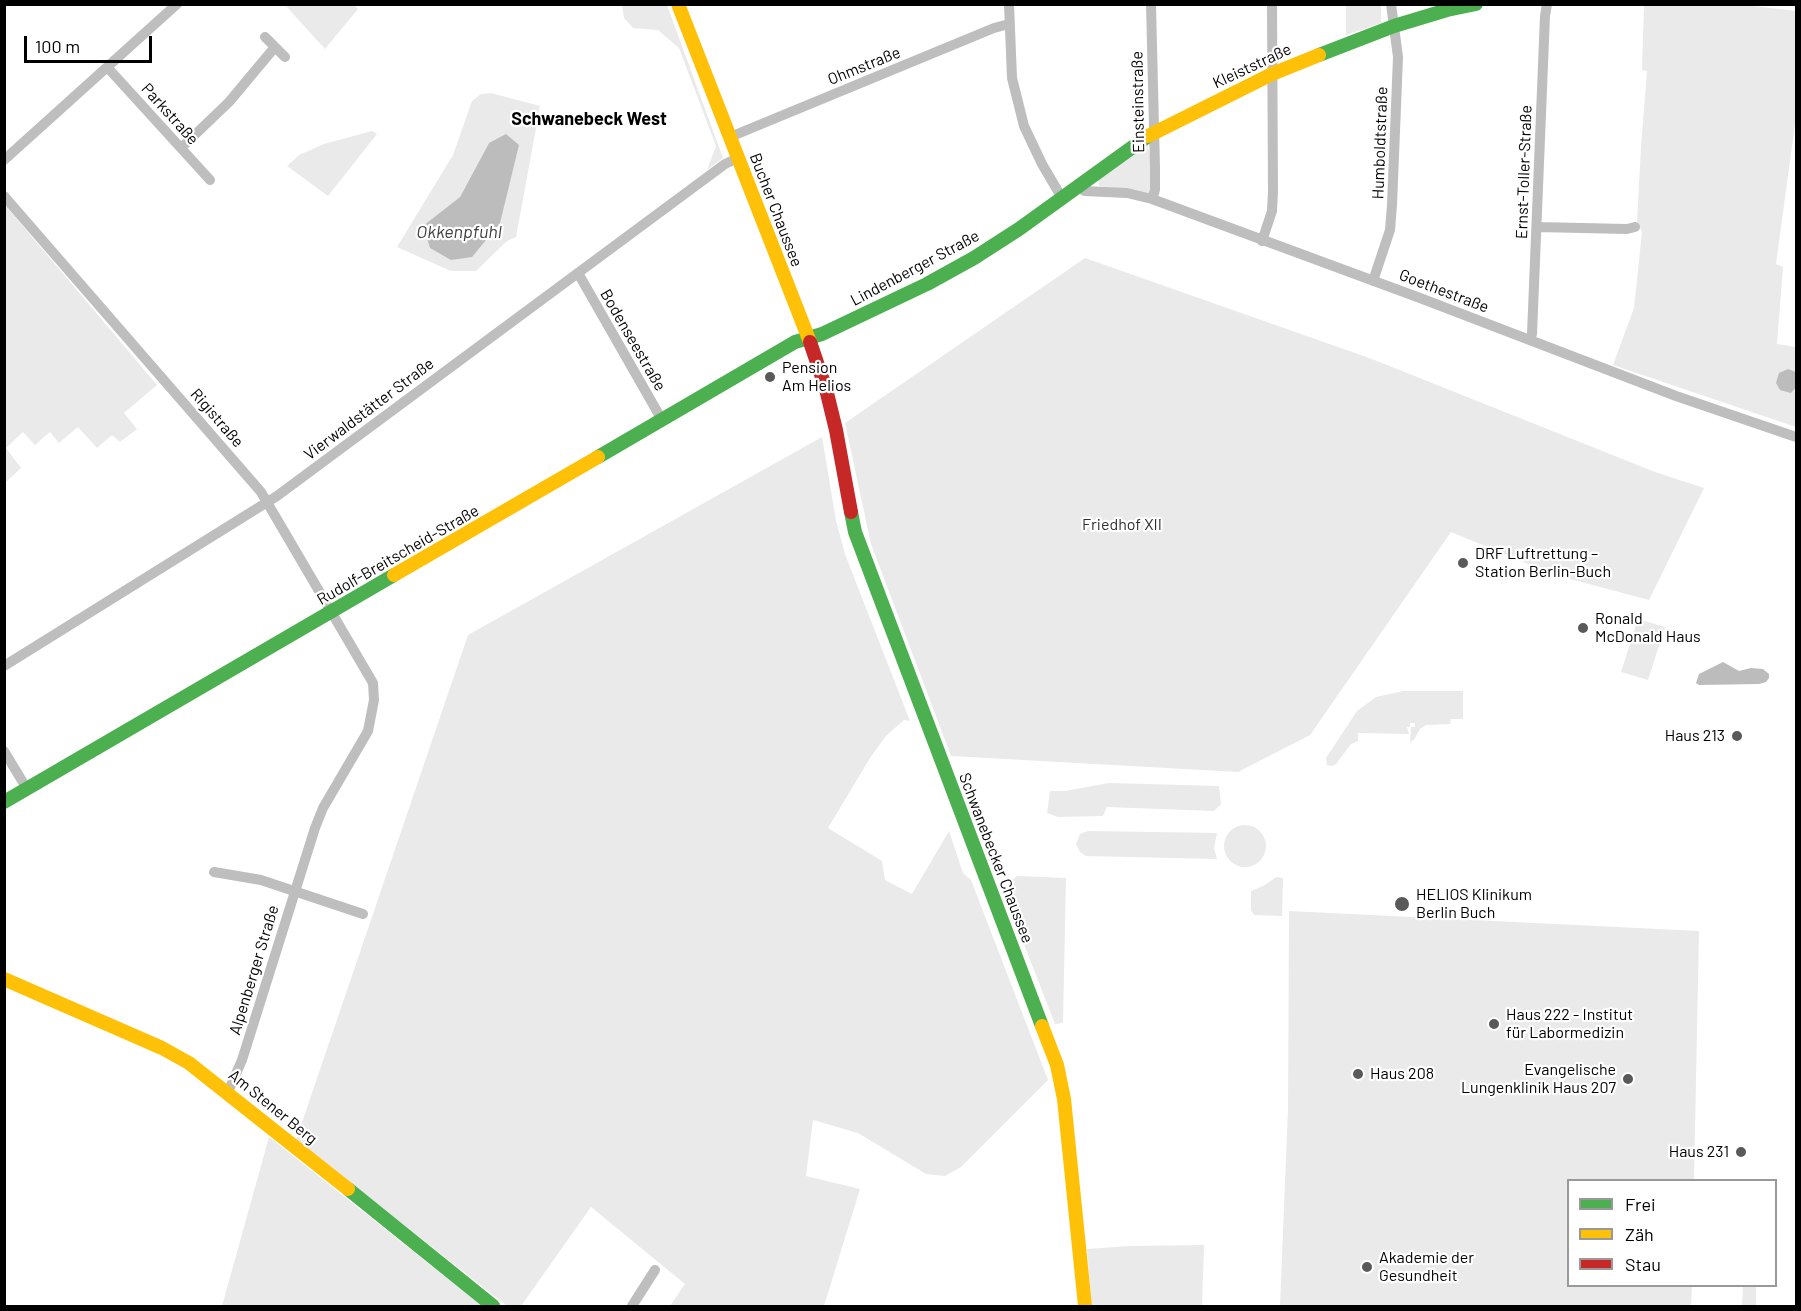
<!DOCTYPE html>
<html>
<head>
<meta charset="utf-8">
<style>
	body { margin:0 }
	#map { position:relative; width:1801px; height:1311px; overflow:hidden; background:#fff; font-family:Barlow,sans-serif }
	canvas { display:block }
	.frame { position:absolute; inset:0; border:6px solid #000; pointer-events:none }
	.legend { position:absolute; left:1567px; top:1179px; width:210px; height:108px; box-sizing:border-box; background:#fff; border:2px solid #999; margin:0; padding:8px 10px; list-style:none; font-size:18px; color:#000 }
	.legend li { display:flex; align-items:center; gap:12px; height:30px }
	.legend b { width:30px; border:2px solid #999 }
	.scale { position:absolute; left:24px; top:36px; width:128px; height:27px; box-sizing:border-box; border:3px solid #000; border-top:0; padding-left:8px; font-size:18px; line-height:21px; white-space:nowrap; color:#000; -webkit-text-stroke:4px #fff; paint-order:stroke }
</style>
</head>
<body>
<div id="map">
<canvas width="1801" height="1311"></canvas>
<div class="frame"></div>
<ul class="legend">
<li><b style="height:8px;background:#4caf50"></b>Frei</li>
<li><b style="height:8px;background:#ffc107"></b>Zäh</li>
<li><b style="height:8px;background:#c62828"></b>Stau</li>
</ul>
<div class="scale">100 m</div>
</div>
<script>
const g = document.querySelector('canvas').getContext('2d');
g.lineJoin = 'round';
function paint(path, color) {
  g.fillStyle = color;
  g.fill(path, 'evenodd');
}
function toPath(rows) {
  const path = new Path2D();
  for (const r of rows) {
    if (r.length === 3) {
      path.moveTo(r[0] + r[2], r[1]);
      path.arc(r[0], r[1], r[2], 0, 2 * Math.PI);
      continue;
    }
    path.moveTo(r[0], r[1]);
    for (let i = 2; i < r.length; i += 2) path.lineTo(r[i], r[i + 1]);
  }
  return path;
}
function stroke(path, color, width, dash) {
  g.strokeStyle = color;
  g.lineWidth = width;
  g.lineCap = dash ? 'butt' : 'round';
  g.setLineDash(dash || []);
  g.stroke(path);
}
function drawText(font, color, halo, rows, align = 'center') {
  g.font = font + ' Barlow,sans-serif';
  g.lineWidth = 4.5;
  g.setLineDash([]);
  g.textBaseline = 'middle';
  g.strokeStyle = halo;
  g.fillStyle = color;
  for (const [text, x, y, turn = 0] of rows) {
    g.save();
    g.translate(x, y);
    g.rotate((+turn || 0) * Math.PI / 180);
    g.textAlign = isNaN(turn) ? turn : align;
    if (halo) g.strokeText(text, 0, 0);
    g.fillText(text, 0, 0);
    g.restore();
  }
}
paint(toPath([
	[1736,4,1796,11,1796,117,1776,264,1783,267,1777,344,1796,347,1796,427,1613,365,1634,308,1642,232,1637,222,1641,147,1647,71,1642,70,1644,5],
	[285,5,354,5,358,9,325,49],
	[622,5,667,5,723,158,707,170,716,146,679,48,658,30,633,28,624,18],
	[1346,5,1381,5,1381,23,1346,35],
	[491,93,540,106,516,237,507,241,476,271,451,271,397,247,453,155,472,101,481,94],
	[489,143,451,260,424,226,460,197],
	[372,131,377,134,328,196,287,166,299,155,324,144],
	[1147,144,1151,157,1151,196,1130,190,1099,186,1098,179],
	[5,205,157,385,124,413,137,429,120,442,112,435,97,448,78,427,59,443,50,432,35,445,23,432,6,448,21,468,5,483],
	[1085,258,1372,359,1655,472,1704,488,1649,600,1555,575,1451,532,1310,735,1238,772,951,756,871,544,845,423],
	[822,437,836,521,845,554,910,721,904,720,886,736,870,758,828,828,882,861,885,880,912,894,949,831,963,873,971,880,1048,1080,961,1167,945,1176,926,1174,858,1133,813,1120,806,1176,860,1189,824,1306,670,1306,685,1284,591,1207,521,1306,507,1306,296,1140,468,635],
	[1638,619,1665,627,1648,680,1621,672],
	[1403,691,1463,691,1463,719,1451,719,1450,724,1426,725,1420,729,1414,740,1410,742,1411,727,1415,727,1415,723,1410,723,1410,727,1407,727,1409,734,1358,733,1358,741,1351,744,1336,764,1332,766,1327,765,1326,758,1357,711,1376,697],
	[1109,783,1219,786,1221,804,1214,811,1107,807,1103,816,1058,817,1047,813,1050,791,1065,791],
	[1245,846,21],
	[1088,831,1217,833,1214,848,1217,859,1086,856,1080,852,1076,844,1080,834],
	[1017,876,1066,878,1063,1023,1055,1024,1004,893,1004,888],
	[1276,877,1283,878,1282,916,1254,915,1251,910,1251,891,1265,885],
	[1289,911,1699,931,1694,1180,1568,1180,1568,1286,1692,1286,1691,1306,1280,1306,1288,1109],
	[269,1137,482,1306,222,1306],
	[1204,1245,1202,1306,1092,1306,1087,1249,1130,1246],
	[1743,1286,1756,1286,1756,1306,1742,1306]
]), '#eaeaea');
paint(toPath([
	[506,134,519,145,500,223,472,257,451,260,430,248,423,226,460,197,489,143],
	[1788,369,1796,372,1796,387,1791,393,1780,390,1776,383,1779,373],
	[1723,662,1739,671,1751,668,1763,669,1769,674,1769,678,1766,682,1759,684,1699,685,1696,683,1699,674]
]), '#bcbcbc');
stroke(toPath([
	[1009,4,1012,78,1024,126,1042,164,1062,198],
	[1151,4,1155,168,1155,190,1152,199],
	[265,37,285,57],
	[108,68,210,180],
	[730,137,994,28,1009,24],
	[181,148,229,102,275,47],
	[4,160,177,4],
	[1080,186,1084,191,1127,193,1152,199,1420,298,1676,396,1796,437],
	[4,196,261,492,373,683,374,700,368,731,323,808,315,828,242,1060,228,1092],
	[1537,227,1627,229,1635,227],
	[1262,241,1272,211,1273,191,1272,4],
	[578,273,662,420],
	[1373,281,1390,230,1392,205,1398,57,1391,4],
	[1530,340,1532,334,1545,16,1547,4],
	[4,666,277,496,725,164,738,158],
	[4,751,27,789],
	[214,872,261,880,363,914],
	[632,1306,655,1270]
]), '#bebebe', 10);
stroke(toPath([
	[1319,55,1394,26,1447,10,1476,4],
	[598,457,795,342,822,334,927,284,974,258,1019,229,1148,136],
	[851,512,855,532,1042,1026],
	[4,802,394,575],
	[348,1189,493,1306]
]), '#4caf50', 14);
stroke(toPath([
	[678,4,810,342],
	[1148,136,1272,74,1319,55],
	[394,575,598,457],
	[4,979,162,1048,189,1063,348,1189],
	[1042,1026,1057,1065,1064,1099,1085,1306]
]), '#ffc107', 14);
stroke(toPath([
	[810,342,826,389,836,430,851,512]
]), '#c62828', 14);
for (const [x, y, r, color] of [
	[770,377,6,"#595959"],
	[1463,563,6,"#595959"],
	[1583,628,6,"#595959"],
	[1737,736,6,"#595959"],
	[1402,904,8,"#595959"],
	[1494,1024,6,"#595959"],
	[1358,1074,6,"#595959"],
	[1628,1079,6,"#595959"],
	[1741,1152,6,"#595959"],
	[1367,1267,6,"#595959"]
]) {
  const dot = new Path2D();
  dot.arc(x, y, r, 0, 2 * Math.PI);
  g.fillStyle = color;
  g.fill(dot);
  stroke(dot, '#fff', 2);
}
drawText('16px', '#000', '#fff', [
	["Ohmstraße",864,66,-22],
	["Kleiststraße",1252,66,-25],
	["Einsteinstraße",1138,102,-91],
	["Parkstraße",170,114,48],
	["Humboldtstraße",1380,143,-88],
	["Ernst-Toller-Straße",1524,172,-88],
	["Bucher Chaussee",776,210,69],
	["Lindenberger Straße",915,268,-28],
	["Goethestraße",1444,291,21],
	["Bodenseestraße",633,340,60],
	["Vierwaldstätter Straße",369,409,-37],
	["Rigistraße",217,418,49],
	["Rudolf-Breitscheid-Straße",398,555,-30],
	["Schwanebecker Chaussee",996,858,69],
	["Alpenberger Straße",254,970,-73],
	["Am Stener Berg",273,1107,39]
]);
drawText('16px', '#000', '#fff', [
	["Pension",782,368],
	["Am Helios",782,386],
	["DRF Luftrettung –",1475,554],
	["Station Berlin-Buch",1475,572],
	["Ronald",1595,619],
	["McDonald Haus",1595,637],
	["Haus 213",1725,736,"right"],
	["HELIOS Klinikum",1416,895],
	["Berlin Buch",1416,913],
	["Haus 222 - Institut",1506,1015],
	["für Labormedizin",1506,1033],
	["Evangelische",1616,1070,"right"],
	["Lungenklinik Haus 207",1616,1088,"right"],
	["Haus 208",1370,1074],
	["Haus 231",1729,1152,"right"],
	["Akademie der",1379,1258],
	["Gesundheit",1379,1276]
], 'left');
drawText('16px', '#303030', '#fff', [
	["Friedhof XII",1122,525]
]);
drawText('bold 18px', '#000', '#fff', [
	["Schwanebeck West",589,119]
]);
drawText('italic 18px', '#414141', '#fff', [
	["Okkenpfuhl",459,232]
]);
</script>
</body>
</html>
